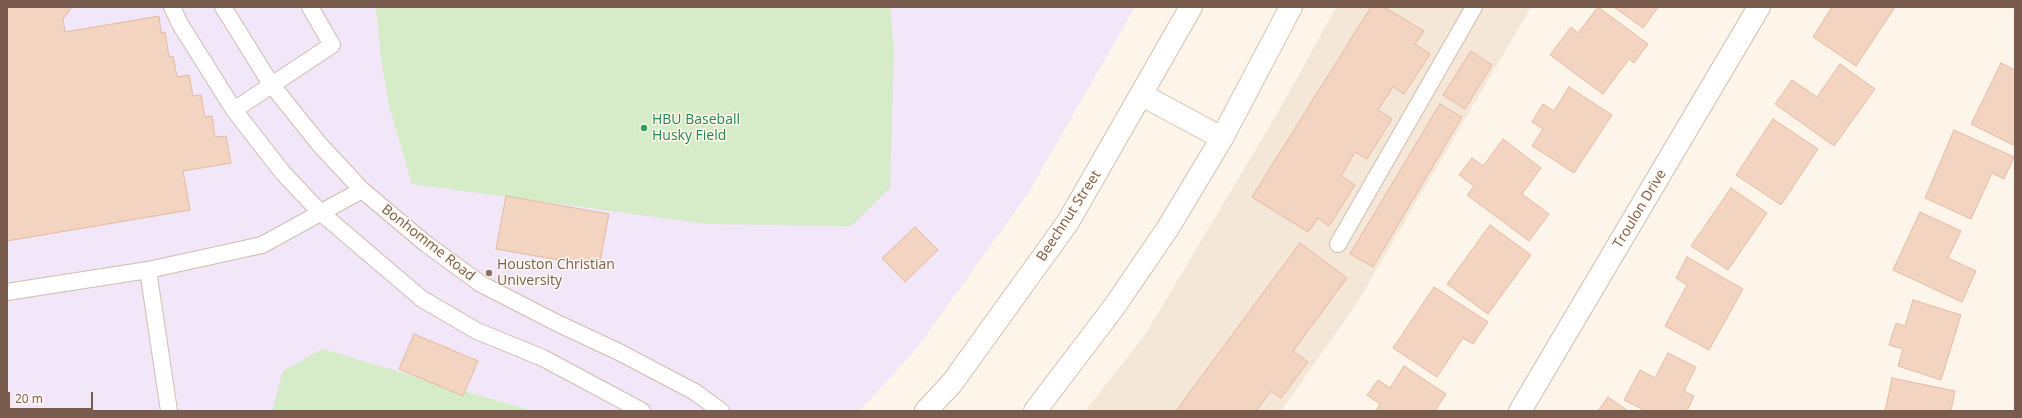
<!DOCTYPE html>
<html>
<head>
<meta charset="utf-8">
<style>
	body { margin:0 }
	#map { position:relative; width:2022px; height:418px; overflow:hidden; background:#fdf5e9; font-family:"Open Sans",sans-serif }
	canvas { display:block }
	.frame { position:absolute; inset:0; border:8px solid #785b4c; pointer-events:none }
	.scale { position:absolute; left:8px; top:392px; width:85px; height:18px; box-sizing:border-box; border:2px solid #785b4c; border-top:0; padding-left:5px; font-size:12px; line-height:14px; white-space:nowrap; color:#785b4c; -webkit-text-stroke:3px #fff9f0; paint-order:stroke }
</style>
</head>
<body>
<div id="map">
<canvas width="2022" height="418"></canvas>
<div class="frame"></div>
<div class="scale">20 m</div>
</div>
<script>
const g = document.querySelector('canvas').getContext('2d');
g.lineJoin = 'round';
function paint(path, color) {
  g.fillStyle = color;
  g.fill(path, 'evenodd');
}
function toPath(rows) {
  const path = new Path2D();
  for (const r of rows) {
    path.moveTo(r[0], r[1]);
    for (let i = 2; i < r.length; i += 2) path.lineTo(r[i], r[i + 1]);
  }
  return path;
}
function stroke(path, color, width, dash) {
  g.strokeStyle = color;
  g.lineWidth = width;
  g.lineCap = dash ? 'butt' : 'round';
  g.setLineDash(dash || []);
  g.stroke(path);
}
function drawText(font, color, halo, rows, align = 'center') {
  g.font = font + ' "Open Sans",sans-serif';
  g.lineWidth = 3;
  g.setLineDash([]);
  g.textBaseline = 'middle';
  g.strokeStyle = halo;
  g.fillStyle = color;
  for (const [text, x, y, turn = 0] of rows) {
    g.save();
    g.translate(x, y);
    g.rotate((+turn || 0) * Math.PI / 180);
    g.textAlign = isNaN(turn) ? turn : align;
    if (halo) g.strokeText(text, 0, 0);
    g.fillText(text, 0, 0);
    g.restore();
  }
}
paint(toPath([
	[1336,7,1531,7,1357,303,1281,411,1085,411,1145,335,1285,100]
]), '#f5e7d8');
paint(toPath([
	[7,7,1135,7,1027,195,914,352,859,411,7,411]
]), '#f2e6f9');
paint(toPath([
	[376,7,890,7,894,50,890,188,851,226,707,224,412,184,389,106,381,58],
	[322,349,532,411,272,411,283,371]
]), '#d6ebc7');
const building = toPath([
	[7,7,72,7,63,19,65,32,159,16,161,33,165,32,169,57,173,56,177,77,189,75,193,96,201,95,205,117,212,116,215,137,226,136,231,163,183,171,190,210,7,241,7,7],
	[1371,7,1384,7,1424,31,1415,44,1430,54,1404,94,1393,87,1378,110,1392,119,1367,159,1355,152,1341,176,1355,185,1329,226,1318,218,1308,232,1252,197,1371,7],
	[1598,7,1648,44,1634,63,1629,59,1603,94,1550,55,1571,27,1578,33,1598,7],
	[1614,7,1658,7,1643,28,1614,7],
	[1832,7,1895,7,1856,66,1813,37,1832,7],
	[1471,51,1492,65,1465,109,1443,95,1471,51],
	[2001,63,2015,70,2015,141,2013,145,1971,124,2001,63],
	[1840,64,1875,89,1834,146,1775,104,1792,80,1817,97,1840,64],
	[1569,87,1612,115,1574,173,1532,146,1543,129,1532,122,1543,104,1554,111,1569,87],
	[1440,104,1462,117,1373,267,1350,254,1440,104],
	[1773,119,1818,149,1781,205,1736,175,1773,119],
	[1954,130,2014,157,2004,179,1992,173,1971,219,1925,198,1954,130],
	[1503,139,1541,168,1522,194,1549,214,1529,241,1467,195,1474,186,1459,175,1472,158,1483,166,1503,139],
	[1731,188,1767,213,1728,270,1691,246,1731,188],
	[506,196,609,214,599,267,496,249,506,196],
	[1920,212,1961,231,1948,258,1976,271,1962,302,1893,270,1920,212],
	[1490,225,1531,255,1488,314,1447,284,1490,225],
	[915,227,938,250,905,282,882,258,915,227],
	[1300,243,1347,278,1293,351,1308,362,1281,398,1271,391,1256,411,1176,411,1300,243],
	[1687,257,1743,289,1709,350,1665,326,1687,285,1676,278,1687,257],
	[1434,287,1488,322,1473,344,1463,338,1437,377,1393,348,1434,287],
	[1913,300,1961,315,1941,380,1898,366,1903,349,1889,345,1896,323,1905,326,1913,300],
	[414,334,478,361,463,396,399,369,414,334],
	[1668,353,1696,367,1684,391,1694,396,1687,411,1646,411,1624,400,1640,370,1655,378,1668,353],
	[1404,366,1446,394,1435,411,1376,411,1380,404,1367,395,1378,380,1390,388,1404,366],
	[1892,378,1955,391,1951,411,1885,411,1892,378],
	[1608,397,1628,411,1598,411,1608,397]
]);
paint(building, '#f2d4c1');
stroke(building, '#e5baa1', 1);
const lane = toPath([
	[172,7,180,24,234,110,283,173,320,212,422,299,477,331,543,358,642,411],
	[223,7,271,84,320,145,362,190,425,243,481,284,557,323,619,352,695,392,721,411],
	[234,110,332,45,310,7],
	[1338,244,1474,7],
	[148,270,262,245,362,190],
	[7,292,148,270,169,411]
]);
const street = toPath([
	[1520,411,1759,7]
]);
const secondary = toPath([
	[1142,95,1222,138],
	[926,411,952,383,1068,222,1191,7],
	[1035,411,1114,307,1168,228,1222,138,1291,7]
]);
stroke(lane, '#cfbdae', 18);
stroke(street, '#cfbdae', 24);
stroke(secondary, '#d5bfae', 24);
stroke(lane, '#fff', 16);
stroke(street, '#fff', 22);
stroke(secondary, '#fff', 22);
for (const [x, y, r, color] of [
	[644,128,4,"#2e9e5b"],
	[489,273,4,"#8d6e63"]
]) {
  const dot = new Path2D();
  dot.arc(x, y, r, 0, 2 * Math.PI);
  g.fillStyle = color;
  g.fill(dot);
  stroke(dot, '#fff9f0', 1.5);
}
drawText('14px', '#27864d', '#fff9f0', [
	["HBU Baseball",652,120],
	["Husky Field",652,136]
], 'left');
drawText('14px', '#785b4c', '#fff9f0', [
	["Troulon Drive",1640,209,-59],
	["Beechnut Street",1069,216,-57],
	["Bonhomme Road",428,243,38]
]);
drawText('14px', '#785e54', '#fff9f0', [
	["Houston Christian",497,265],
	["University",497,281]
], 'left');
</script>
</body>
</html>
